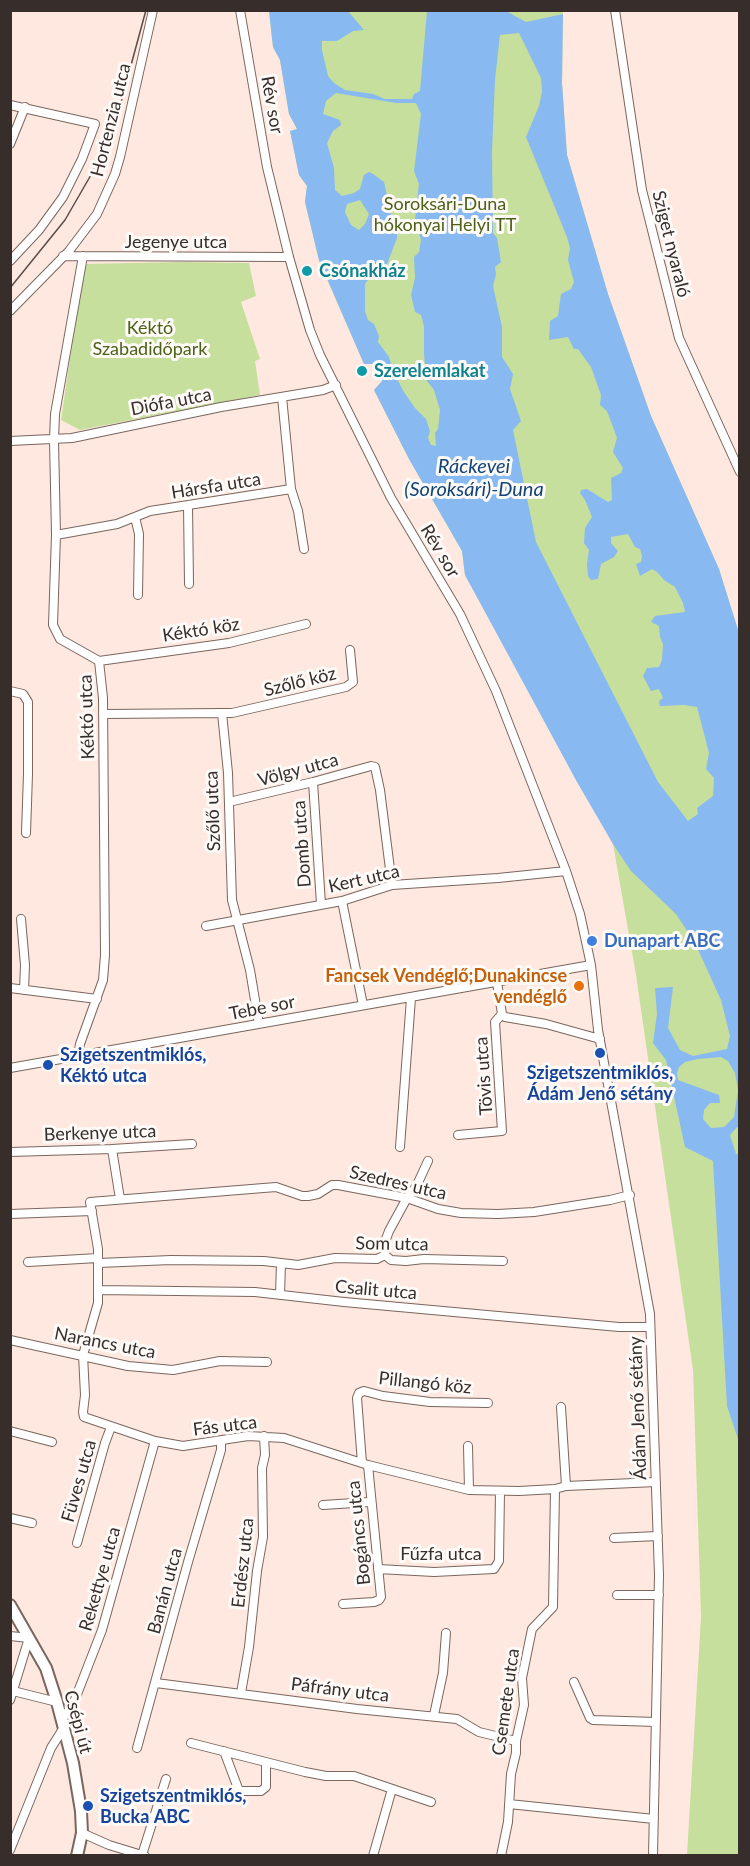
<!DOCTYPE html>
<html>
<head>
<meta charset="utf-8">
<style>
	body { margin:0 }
	#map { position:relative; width:750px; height:1866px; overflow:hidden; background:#ffe8df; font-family:Lato,sans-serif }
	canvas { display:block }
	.frame { position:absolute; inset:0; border:12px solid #372e2b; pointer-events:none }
</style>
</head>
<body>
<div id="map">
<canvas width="750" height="1866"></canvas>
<div class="frame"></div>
</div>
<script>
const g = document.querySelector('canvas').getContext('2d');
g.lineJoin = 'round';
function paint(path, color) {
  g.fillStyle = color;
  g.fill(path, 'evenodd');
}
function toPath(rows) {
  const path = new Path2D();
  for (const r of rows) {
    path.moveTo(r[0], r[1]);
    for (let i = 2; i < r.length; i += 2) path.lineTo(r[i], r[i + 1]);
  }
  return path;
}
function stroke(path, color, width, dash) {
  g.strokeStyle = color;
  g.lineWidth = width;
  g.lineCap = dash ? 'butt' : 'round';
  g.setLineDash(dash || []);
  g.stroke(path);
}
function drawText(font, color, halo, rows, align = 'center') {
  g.font = font + ' Lato,sans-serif';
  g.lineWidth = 6;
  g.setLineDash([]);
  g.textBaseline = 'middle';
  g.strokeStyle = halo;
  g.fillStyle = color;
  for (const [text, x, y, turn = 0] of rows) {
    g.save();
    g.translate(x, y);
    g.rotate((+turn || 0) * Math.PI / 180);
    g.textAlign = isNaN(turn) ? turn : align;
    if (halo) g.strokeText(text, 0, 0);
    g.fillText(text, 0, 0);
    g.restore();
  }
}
paint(toPath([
	[269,11,563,11,562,83,567,155,608,294,651,416,719,569,739,633,739,1855,687,1855,701,1617,693,1370,636,975,613,844,465,575,462,551,409,459,374,390,382,381,382,368,380,364,364,364,319,261,305,202,307,186,299,175,290,131,297,129,289,114,280,60,273,47],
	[183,262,249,263,256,296,241,302,260,359,255,361,260,395,80,430,61,420,84,264]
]), '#c7df9c');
paint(toPath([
	[269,11,348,11,364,30,353,31,337,41,322,41,322,50,328,76,334,83,345,90,373,94,385,99,412,99,414,94,420,91,427,11,506,11,526,22,563,14,562,83,567,155,608,294,651,416,719,569,739,633,740,1124,730,1135,736,1154,740,1155,739,1442,727,1406,713,1161,685,1147,666,1060,653,1043,657,1014,655,988,673,987,668,1028,680,1050,693,1056,727,1049,730,1036,721,1000,695,943,676,914,631,871,613,844,577,782,465,575,462,551,409,459,374,390,382,381,382,368,380,364,364,364,319,260,305,202,307,186,299,175,290,131,297,129,289,114,280,60,273,47],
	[519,33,541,78,542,92,539,106,526,137,567,237,570,248,568,260,574,282,571,289,561,294,558,316,550,321,549,340,568,337,574,349,578,349,591,367,601,395,600,405,607,411,617,438,613,452,623,468,621,473,611,478,612,500,608,502,587,489,581,490,580,493,585,500,592,517,585,528,584,543,589,550,587,564,588,576,591,580,598,579,601,564,614,557,618,551,611,543,611,537,628,534,635,547,640,549,642,556,641,562,636,564,640,576,652,569,657,572,664,580,675,587,683,603,685,612,655,616,651,622,659,626,660,637,663,644,662,660,659,667,647,668,643,676,651,691,659,689,663,698,659,701,660,706,684,705,697,707,709,753,706,769,714,778,713,796,697,808,698,814,688,821,658,782,536,542,513,430,521,421,510,389,513,374,502,357,502,327,493,286,496,274,495,267,501,262,497,238,493,233,492,152,495,80,500,35],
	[336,93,396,103,416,103,421,114,414,171,419,184,415,219,421,240,419,252,414,257,415,278,411,295,415,312,421,315,424,326,424,355,427,381,434,390,440,410,438,429,435,433,436,446,431,445,428,438,430,431,426,419,415,408,404,392,394,373,389,357,378,342,379,336,374,324,368,320,365,311,365,284,370,277,386,267,397,238,397,232,395,224,392,219,384,182,373,174,369,172,364,175,360,189,354,193,342,196,335,190,334,168,327,143,333,131,341,125,340,120,323,114,326,101],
	[360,200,369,214,365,224,359,230,351,225,345,212,347,204],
	[721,1057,728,1061,735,1073,738,1090,734,1117,724,1127,711,1128,703,1119,704,1110,710,1103,720,1103,719,1095,678,1080,677,1073,679,1067,685,1062,698,1059]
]), '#88b9f1');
const street = toPath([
	[240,10,267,167,289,257,310,330,320,355,391,498,460,614,496,691,566,871,580,914,591,965,598,1030,650,1314,659,1575,653,1856],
	[615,10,642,190,679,338,740,472],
	[10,105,95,124,82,159,63,197,39,230,10,261],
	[10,144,25,107],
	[63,256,289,257],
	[10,311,69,251,97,214,115,174,120,157,153,10],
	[10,441,72,438,221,407,323,390,336,385],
	[291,489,298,511,304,549],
	[188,505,189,584],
	[135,517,139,534,138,595],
	[56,535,117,524,150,511,291,489,282,397],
	[99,661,229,643,306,624],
	[10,691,23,694,28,702,28,774,26,833],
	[222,713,232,713,346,687,353,682,350,650],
	[103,714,222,713,228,773,232,900,250,970,259,1024],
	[313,782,321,904],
	[229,802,313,782,371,766,375,767,380,790,392,885],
	[342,901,363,1005],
	[21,919,25,965,24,990],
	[206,926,342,901,392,885,498,878,566,871],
	[497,982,502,1014,505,1017,546,1024,600,1039],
	[10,988,97,999],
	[78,1056,80,1044,103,980,105,955,103,698,99,661,60,639,53,625,56,535,54,440,55,414,83,256],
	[10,1068,591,965],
	[458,1135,502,1131,495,1022,502,1014],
	[400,1147,411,998],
	[112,1149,120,1199],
	[10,1152,112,1149,192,1144],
	[630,1195,610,1200,534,1212,498,1214,461,1213,438,1209,407,1198,338,1185,332,1185,318,1194,308,1196,302,1196,276,1187,90,1202,98,1249,98,1303,83,1355,85,1395,83,1412,84,1417,155,1441,183,1446,248,1436,284,1438,368,1465,469,1490,519,1491,555,1489,566,1486,656,1482],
	[10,1214,92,1211],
	[385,1255,386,1239,389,1231,407,1198,416,1187,428,1161],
	[28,1262,98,1258],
	[99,1263,171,1260,264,1261,298,1265,335,1258,377,1259,385,1255,391,1260,406,1261,424,1259,503,1261],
	[98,1290,255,1292,344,1302,619,1327,650,1327],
	[280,1295,281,1263],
	[10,1340,128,1366,173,1370,220,1361,267,1362],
	[561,1407,566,1486],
	[10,1431,52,1442],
	[468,1446,469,1490],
	[362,1463,357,1398,359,1393,364,1391,383,1396,430,1402,488,1403],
	[323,1505,370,1502],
	[10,1518,32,1523],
	[614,1538,658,1536],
	[77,1543,105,1443,111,1427],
	[378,1569,434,1572,494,1569,499,1561,500,1491],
	[617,1595,659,1595],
	[343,1604,374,1602,379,1600,381,1597,368,1465],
	[10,1636,29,1638,10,1700],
	[574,1682,590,1718,593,1720,656,1722],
	[156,1683,357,1709,457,1719,479,1732,516,1741],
	[13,1691,57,1702],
	[241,1693,249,1647,257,1571,263,1537,262,1468,265,1455,264,1436],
	[434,1715,443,1673,446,1633],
	[62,1720,74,1702,102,1630,155,1441],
	[191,1743,305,1772,326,1776,354,1776,431,1802],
	[137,1748,188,1562,221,1450,221,1441],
	[224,1751,239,1791,261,1791,266,1787,266,1763],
	[509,1804,654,1819],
	[82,1833,109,1845,145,1856],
	[10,1850,51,1748,63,1729],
	[142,1855,166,1779],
	[373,1856,392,1789],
	[501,1856,508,1822,511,1774,516,1753,516,1741,524,1705,522,1678,532,1629,553,1607,555,1489]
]);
const secondary = toPath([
	[10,1605,46,1668,57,1702,73,1763,81,1811,82,1833,77,1856]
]);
stroke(street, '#79665e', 10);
stroke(secondary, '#79665e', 14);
stroke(street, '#fff', 8);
stroke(secondary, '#fff', 10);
stroke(toPath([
	[10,288,65,220,99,161,118,113,146,10]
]), '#594d49', 1.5);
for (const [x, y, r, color] of [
	[307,271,6,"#0f9aa8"],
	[362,371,6,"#0f9aa8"],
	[592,941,6,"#3f7fe0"],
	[579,986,6,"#e8710a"],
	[600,1053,6,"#1a4fb4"],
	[48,1065,6,"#1a4fb4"],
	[88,1806,6,"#1a4fb4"]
]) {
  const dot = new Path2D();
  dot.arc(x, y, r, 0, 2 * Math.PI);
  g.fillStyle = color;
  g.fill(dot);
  stroke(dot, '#fefaf8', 2);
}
drawText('18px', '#372e2b', '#fefaf8', [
	["Rév sor",272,105,80],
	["Hortenzia utca",111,120,-76],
	["Jegenye utca",176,242],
	["Sziget nyaraló",671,244,76],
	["Diófa utca",171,402,-11],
	["Hársfa utca",216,486,-9],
	["Rév sor",440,551,59],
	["Kéktó köz",201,630,-9],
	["Szőlő köz",300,682,-14],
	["Kéktó utca",87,717,-92],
	["Völgy utca",298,770,-15],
	["Szőlő utca",213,811,-92],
	["Domb utca",302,844,-94],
	["Kert utca",364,879,-13],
	["Tebe sor",262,1008,-11],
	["Tövis utca",484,1076,-94],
	["Berkenye utca",100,1133,-2],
	["Szedres utca",398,1183,13],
	["Som utca",392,1244,1],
	["Csalit utca",376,1290,5],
	["Narancs utca",105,1343,11],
	["Pillangó köz",425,1383,6],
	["Ádám Jenő sétány",638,1408,-92],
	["Fás utca",225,1426,-7],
	["Füves utca",79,1481,-74],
	["Bogáncs utca",359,1533,-96],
	["Fűzfa utca",441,1554],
	["Erdész utca",243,1563,-84],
	["Rekettye utca",100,1579,-74],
	["Banán utca",165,1591,-75],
	["Páfrány utca",340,1690,7],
	["Csemete utca",506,1702,-82],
	["Csépi út",78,1722,75]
]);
drawText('18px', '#4c6117', '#fefaf8', [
	["Soroksári-Duna",445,204],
	["hókonyai Helyi TT",445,225],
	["Kéktó",150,328],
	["Szabadidőpark",150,349]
]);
drawText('bold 18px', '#0d838f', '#fefaf8', [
	["Csónakház",319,271],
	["Szerelemlakat",374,371]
], 'left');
drawText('bold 18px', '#366cbe', '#fefaf8', [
	["Dunapart ABC",604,941]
], 'left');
drawText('bold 18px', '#c56008', '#fefaf8', [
	["Fancsek Vendéglő;Dunakincse",567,976],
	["vendéglő",567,997]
], 'right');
drawText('bold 18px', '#164399', '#fefaf8', [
	["Szigetszentmiklós,",60,1055],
	["Kéktó utca",60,1076],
	["Szigetszentmiklós,",600,1073,"center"],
	["Ádám Jenő sétány",600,1094,"center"],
	["Szigetszentmiklós,",100,1796],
	["Bucka ABC",100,1817]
], 'left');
drawText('italic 20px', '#124477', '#fefaf8', [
	["Ráckevei",474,467],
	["(Soroksári)-Duna",474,490]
]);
</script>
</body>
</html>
